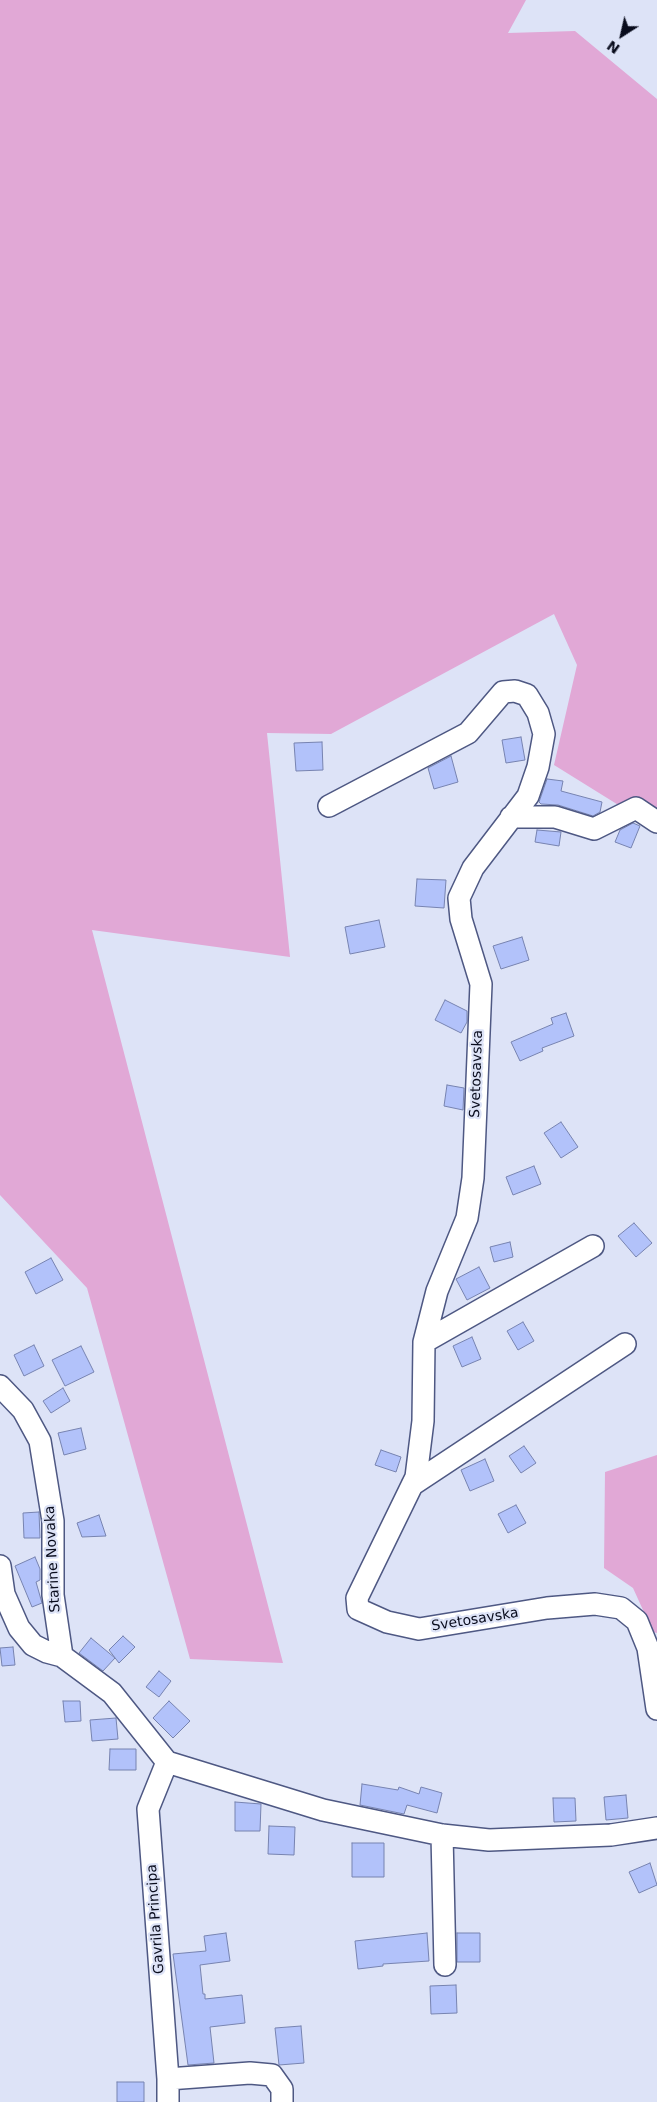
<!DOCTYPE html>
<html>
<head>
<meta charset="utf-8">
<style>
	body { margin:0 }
	#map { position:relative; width:657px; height:2102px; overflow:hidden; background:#dde3f7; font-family:"DejaVu Sans",sans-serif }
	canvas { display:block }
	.north { position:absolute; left:597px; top:10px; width:50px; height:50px; -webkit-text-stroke:4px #dde3f7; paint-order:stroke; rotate:215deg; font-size:14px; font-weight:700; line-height:20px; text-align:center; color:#090c1d }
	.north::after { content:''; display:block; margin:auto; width:18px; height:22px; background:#090c1d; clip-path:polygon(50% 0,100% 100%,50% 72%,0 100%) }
</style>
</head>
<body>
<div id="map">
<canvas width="657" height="2102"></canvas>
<div class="north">N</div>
</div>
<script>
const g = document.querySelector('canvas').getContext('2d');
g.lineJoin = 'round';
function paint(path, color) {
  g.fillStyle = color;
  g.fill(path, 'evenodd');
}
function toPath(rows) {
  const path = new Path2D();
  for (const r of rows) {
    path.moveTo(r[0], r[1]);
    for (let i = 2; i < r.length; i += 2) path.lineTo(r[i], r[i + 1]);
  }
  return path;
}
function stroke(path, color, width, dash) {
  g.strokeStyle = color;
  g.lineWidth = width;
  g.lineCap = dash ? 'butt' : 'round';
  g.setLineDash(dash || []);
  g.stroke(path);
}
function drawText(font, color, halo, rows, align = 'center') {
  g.font = font + ' "DejaVu Sans",sans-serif';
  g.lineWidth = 4.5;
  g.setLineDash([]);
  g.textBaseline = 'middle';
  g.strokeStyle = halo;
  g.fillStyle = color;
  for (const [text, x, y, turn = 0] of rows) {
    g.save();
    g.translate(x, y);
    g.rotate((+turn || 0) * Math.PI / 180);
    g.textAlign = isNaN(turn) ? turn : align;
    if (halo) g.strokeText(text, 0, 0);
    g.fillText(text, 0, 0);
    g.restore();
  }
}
paint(toPath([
	[0,0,526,0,508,33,575,31,657,99,657,829,554,765,577,665,554,614,331,734,267,733,290,957,92,930,283,1663,190,1659,87,1288,0,1195],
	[657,1455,657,1633,653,1632,633,1588,604,1568,605,1472]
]), '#e1a8d6');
const building = toPath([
	[521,737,525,760,506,763,502,740,521,737],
	[322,742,323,770,296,771,294,743,322,742],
	[451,756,458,782,434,789,428,768,451,756],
	[547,779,563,781,561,791,602,802,600,812,593,816,558,805,541,804,539,802,547,779],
	[633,823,640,826,631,848,615,842,620,830,633,823],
	[537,830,561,832,559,846,535,842,537,830],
	[417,879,446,880,444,908,415,906,417,879],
	[379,920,385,947,350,954,345,927,379,920],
	[522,937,529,960,501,969,493,946,522,937],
	[445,1000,467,1011,467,1022,461,1033,435,1020,445,1000],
	[566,1013,574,1036,542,1048,543,1051,520,1061,511,1042,553,1024,551,1018,566,1013],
	[447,1085,464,1088,463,1110,444,1106,447,1085],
	[561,1122,578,1147,561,1158,544,1133,561,1122],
	[534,1166,541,1184,513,1195,506,1177,534,1166],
	[634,1223,652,1243,636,1257,618,1236,634,1223],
	[510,1242,513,1257,494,1262,490,1247,510,1242],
	[51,1258,63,1280,36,1294,25,1272,51,1258],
	[479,1267,490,1288,467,1300,456,1279,479,1267],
	[523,1322,534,1341,518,1350,507,1331,523,1322],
	[472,1337,481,1359,462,1367,453,1346,472,1337],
	[34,1345,44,1366,24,1376,14,1355,34,1345],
	[81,1346,94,1372,65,1386,52,1360,81,1346],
	[63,1388,70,1401,51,1413,43,1401,63,1388],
	[81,1428,86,1449,64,1455,58,1433,81,1428],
	[524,1446,536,1463,521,1473,509,1456,524,1446],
	[381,1450,401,1457,396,1472,375,1465,381,1450],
	[485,1459,494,1481,470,1491,461,1470,485,1459],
	[516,1505,526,1523,508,1533,498,1514,516,1505],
	[39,1512,40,1538,24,1538,23,1513,39,1512],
	[99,1515,106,1536,82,1537,77,1523,99,1515],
	[35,1557,40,1569,40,1580,36,1582,42,1603,32,1607,15,1566,35,1557],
	[123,1636,135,1647,119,1663,109,1650,123,1636],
	[91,1638,115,1658,103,1671,79,1653,91,1638],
	[13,1647,15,1665,2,1666,0,1648,13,1647],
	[159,1671,171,1681,159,1697,146,1687,159,1671],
	[63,1701,80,1701,81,1721,65,1722,63,1701],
	[169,1701,190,1721,173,1738,153,1718,169,1701],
	[116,1718,118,1739,92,1741,90,1720,116,1718],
	[110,1749,136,1749,136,1770,109,1770,110,1749],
	[362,1784,398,1790,399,1787,419,1794,421,1787,442,1793,437,1813,407,1805,404,1814,360,1805,362,1784],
	[626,1795,628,1818,606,1820,604,1797,626,1795],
	[553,1798,575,1798,576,1821,554,1822,553,1798],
	[235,1802,261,1804,260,1831,235,1831,235,1802],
	[269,1826,295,1827,294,1855,268,1854,269,1826],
	[352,1843,384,1843,384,1877,352,1877,352,1843],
	[650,1863,657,1885,639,1893,629,1872,650,1863],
	[226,1933,230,1961,200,1965,203,1994,205,1994,205,1999,242,1995,245,2023,210,2027,214,2063,188,2065,173,1954,206,1951,204,1936,226,1933],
	[427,1933,429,1961,383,1964,383,1966,358,1969,355,1941,427,1933],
	[457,1933,480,1933,480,1962,457,1962,457,1933],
	[456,1985,457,2013,431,2014,430,1986,456,1985],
	[301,2026,304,2063,279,2065,275,2028,301,2026],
	[117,2082,144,2082,144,2102,117,2102,117,2082]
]);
paint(building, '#b2c2fa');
stroke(building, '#7783b0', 1);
const minor = toPath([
	[329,806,468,733,503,692,515,691,527,695,538,713,544,734,538,767,528,796,473,868,459,898,461,919,481,984,473,1178,467,1218,437,1291,424,1342,423,1421,416,1477,357,1598,358,1609,387,1622,419,1629,547,1608,595,1604,621,1608,637,1621,648,1648,657,1709],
	[511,817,555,817,594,829,636,808,657,822],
	[424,1342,593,1246],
	[0,1386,23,1410,40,1441,53,1521,53,1595,62,1656],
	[412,1485,625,1344],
	[0,1566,4,1594,19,1628,33,1645,47,1652,62,1656,112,1693,167,1762],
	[167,1762,323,1810,442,1835,489,1840,611,1835,657,1828],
	[167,1762,148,1809,168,2079,168,2102],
	[442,1835,445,1965],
	[168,2079,250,2073,272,2075,282,2089,282,2102]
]);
stroke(minor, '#4e5883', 24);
stroke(minor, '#fff', 21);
drawText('14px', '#090c1d', '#dde3f7', [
	["Svetosavska",477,1074,-88],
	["Starine Novaka",53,1559,-93],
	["Svetosavska",475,1620,-9],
	["Gavrila Principa",156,1919,-94]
]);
</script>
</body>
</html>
